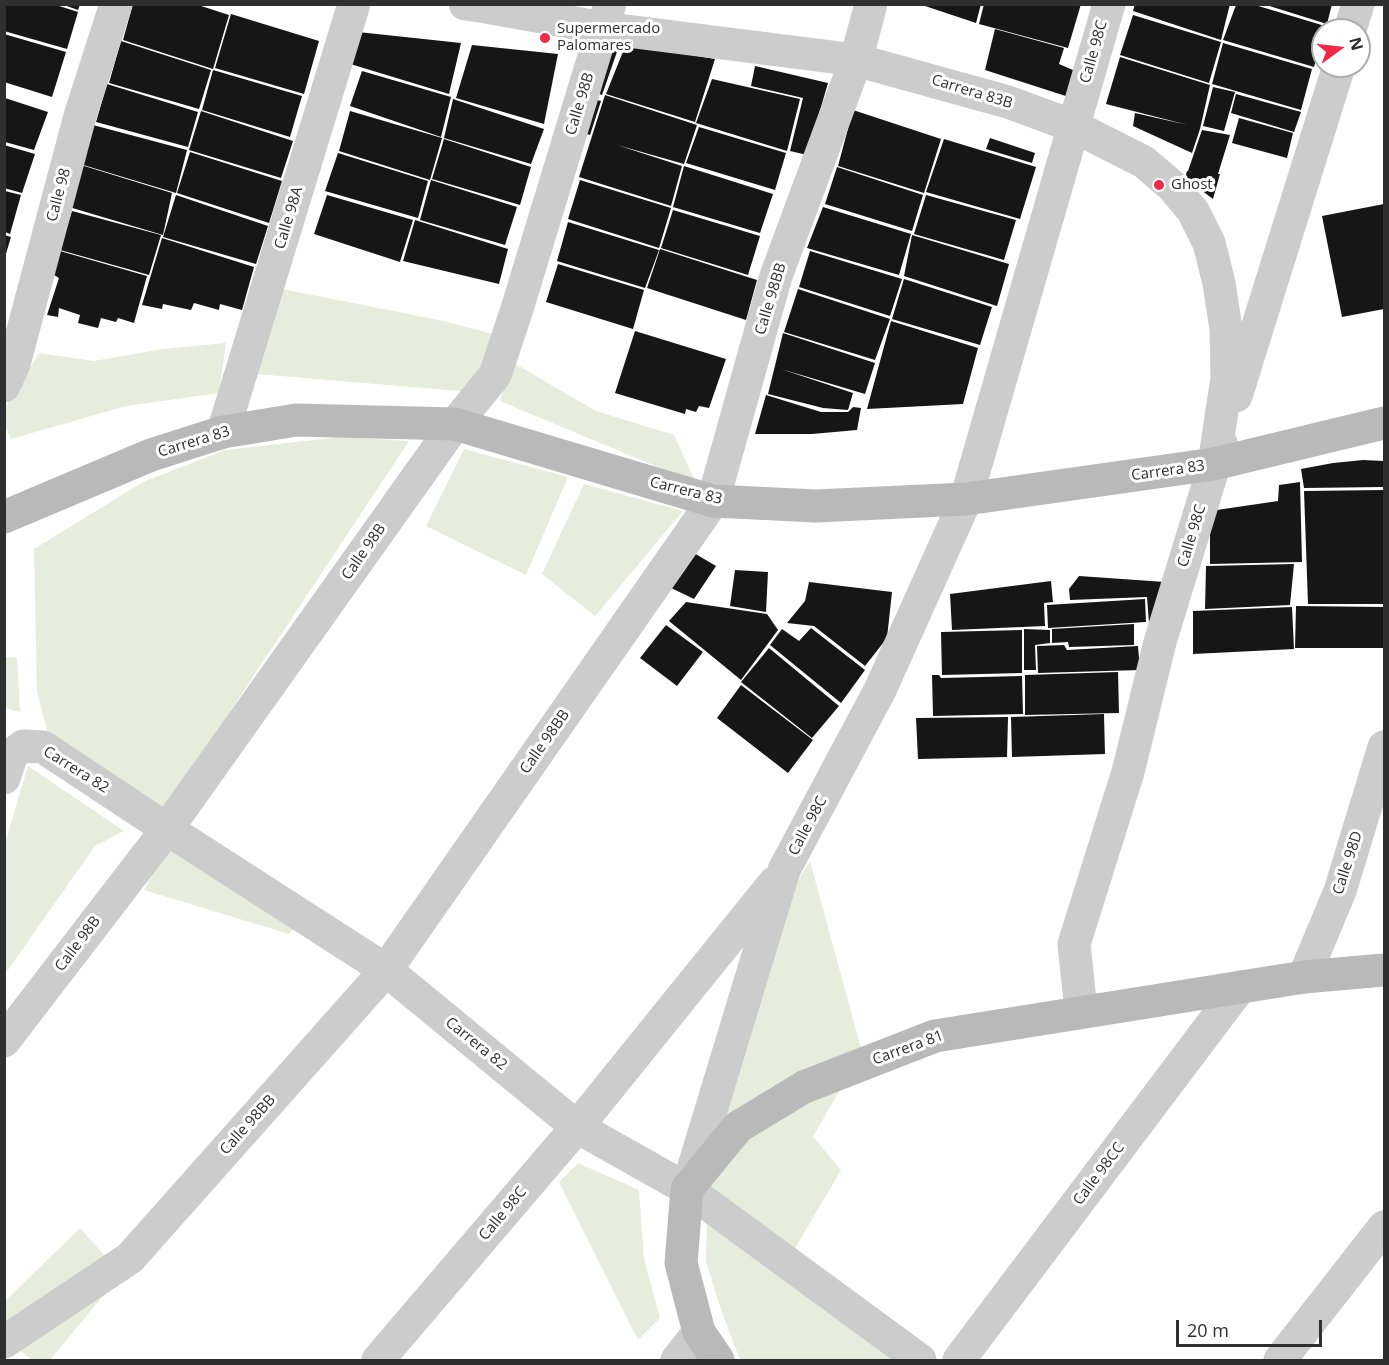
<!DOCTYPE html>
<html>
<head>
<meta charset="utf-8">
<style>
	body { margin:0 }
	#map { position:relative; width:1389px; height:1365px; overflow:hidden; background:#fff; font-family:"Open Sans",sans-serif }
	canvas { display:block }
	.frame { position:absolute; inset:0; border:6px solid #2f2f2f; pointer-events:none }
	.north { position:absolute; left:1311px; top:18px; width:60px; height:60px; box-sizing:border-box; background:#fff; border:2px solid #acacac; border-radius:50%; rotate:75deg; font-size:16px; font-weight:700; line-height:24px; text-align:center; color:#2f2f2f }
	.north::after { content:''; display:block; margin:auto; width:21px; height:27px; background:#ef2946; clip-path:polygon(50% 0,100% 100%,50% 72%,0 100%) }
	.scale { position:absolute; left:1176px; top:1320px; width:146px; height:27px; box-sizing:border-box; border:3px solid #2f2f2f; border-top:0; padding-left:8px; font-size:18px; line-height:21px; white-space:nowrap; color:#2f2f2f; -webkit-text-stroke:4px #fff; paint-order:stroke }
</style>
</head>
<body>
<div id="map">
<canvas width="1389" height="1365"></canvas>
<div class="frame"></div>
<div class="north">N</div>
<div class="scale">20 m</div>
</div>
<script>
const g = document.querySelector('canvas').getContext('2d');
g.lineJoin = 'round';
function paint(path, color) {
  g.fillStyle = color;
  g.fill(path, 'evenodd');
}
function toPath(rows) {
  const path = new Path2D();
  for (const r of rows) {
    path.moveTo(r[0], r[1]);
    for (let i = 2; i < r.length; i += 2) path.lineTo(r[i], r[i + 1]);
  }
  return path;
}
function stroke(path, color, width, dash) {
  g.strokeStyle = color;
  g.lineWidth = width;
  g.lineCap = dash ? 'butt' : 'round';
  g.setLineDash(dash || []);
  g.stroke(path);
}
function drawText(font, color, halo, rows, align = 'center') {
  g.font = font + ' "Open Sans",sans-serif';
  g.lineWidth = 6;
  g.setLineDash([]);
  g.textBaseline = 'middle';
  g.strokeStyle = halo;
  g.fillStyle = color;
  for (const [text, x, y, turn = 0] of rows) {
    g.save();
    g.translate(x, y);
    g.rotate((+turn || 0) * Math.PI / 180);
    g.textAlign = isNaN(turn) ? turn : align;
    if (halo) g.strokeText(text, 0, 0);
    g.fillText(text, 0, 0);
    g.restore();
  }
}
paint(toPath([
	[282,289,439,320,497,335,472,392,256,374],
	[226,343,219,393,126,406,11,439,5,426,4,409,39,353,94,361,163,349],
	[512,362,596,411,674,435,696,483,500,401],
	[340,437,409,441,166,808,48,733,37,692,34,549,143,482,225,450],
	[464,449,568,477,526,575,426,526],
	[584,484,683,511,595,616,542,574],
	[5,657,17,658,20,712,5,708],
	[28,766,124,831,95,846,5,974,5,843],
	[171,843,296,926,289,934,144,890],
	[810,861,862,1052,720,1132,797,881],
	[841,1088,813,1137,841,1170,794,1250,706,1189,743,1131],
	[578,1163,639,1190,644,1259,660,1318,638,1340,559,1182],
	[707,1212,902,1360,740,1360,721,1310,706,1261],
	[80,1228,121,1274,50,1360,32,1360,5,1339,5,1301]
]), '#e7eddc');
paint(toPath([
	[4,4,53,4,78,12,67,49,4,31],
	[61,4,80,4,78,10],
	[133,4,195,4,229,15,213,69,123,40],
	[919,4,981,4,976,23],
	[984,4,1081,4,1068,48,979,24],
	[1135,4,1230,4,1221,40,1133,11],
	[1263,4,1332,4,1327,24],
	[1236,5,1255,5,1325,26,1314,67,1223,40],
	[231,14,319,41,304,94,215,68],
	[1133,15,1221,42,1209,83,1120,55],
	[995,29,1064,48,1059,64,1080,73,1075,99,985,70],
	[358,32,461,43,449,94,347,63],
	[4,34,66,52,52,97,4,82],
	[121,41,211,70,199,109,109,83],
	[601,43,619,46,602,95,588,90],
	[1223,43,1312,69,1301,110,1212,84],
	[626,44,715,59,695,122,606,94],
	[472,45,558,54,544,124,456,98],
	[1120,57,1210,85,1200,129,1192,153,1133,126,1135,113,1188,125,1106,104],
	[755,66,828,83,807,155,790,151,803,98,751,86],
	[213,70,302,96,290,137,202,110],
	[362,71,451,97,441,137,350,106],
	[712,79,800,99,787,151,696,123],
	[107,84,198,112,188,147,96,122],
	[1213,87,1235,92,1224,131,1203,126],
	[1236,94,1301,112,1294,132,1231,113],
	[605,95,697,125,684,164,617,145,682,166,671,206,579,177],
	[585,97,601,101,590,135,575,131],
	[5,98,48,112,34,150,5,142],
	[453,99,544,129,531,164,444,138],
	[853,110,941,139,924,193,838,166],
	[201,111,293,141,281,178,189,150],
	[350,111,442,138,430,180,339,151],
	[1239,118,1293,133,1287,158,1232,143],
	[93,125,187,150,176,193,80,164],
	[699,127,786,153,775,190,686,163],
	[1202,130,1230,135,1218,174,1220,174,1213,199,1185,178,1187,171,1195,172,1188,171],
	[990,138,1035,153,1032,163,986,149],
	[444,139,531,167,520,205,432,179],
	[944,139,1036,167,1020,219,926,192],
	[4,145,35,154,22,193,4,188],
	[190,152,282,181,269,223,177,193],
	[338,153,428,181,418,218,325,191],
	[81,165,172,193,163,235,69,207],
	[684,166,773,194,760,233,673,207],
	[837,167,923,195,912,231,825,204],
	[431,180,517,207,505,245,420,220],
	[580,180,671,208,659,248,568,219],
	[5,191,21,195,10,234,5,232],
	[176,195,268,226,256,264,163,237],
	[327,195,413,220,400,262,314,234],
	[926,195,1016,220,1004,260,914,234],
	[1384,204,1384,309,1342,317,1322,216],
	[823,207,911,234,899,275,807,248],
	[673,210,760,236,748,275,661,248],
	[72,211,161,235,149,275,60,250],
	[415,220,508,249,499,284,403,261],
	[568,222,659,250,645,288,557,261],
	[4,235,11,237,5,257,4,257],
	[912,235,1009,264,997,306,904,276],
	[162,238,254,267,242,310,220,304,219,310,194,303,191,310,163,304,162,309,142,305],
	[660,249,757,280,746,320,647,288],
	[60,251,147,276,134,323,118,318,116,322,101,318,98,328,78,323,80,315,59,308,58,317,47,315,59,278,54,275],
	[810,251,902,279,890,316,799,287],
	[558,264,644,290,633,329,546,302],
	[904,279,992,307,980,345,892,319],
	[798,289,890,319,875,360,784,332],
	[891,321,978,348,963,404,867,409],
	[635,331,726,359,709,408,699,406,696,412,686,409,685,414,615,393],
	[783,333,875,363,865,394,781,369,853,393,848,410,823,408,768,394],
	[766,395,821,412,848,412,853,407,861,408,857,430,812,434,755,434],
	[1363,460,1384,461,1384,487,1304,488,1301,469,1333,463],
	[1300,482,1302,562,1210,564,1210,511,1278,501,1279,485],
	[1384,490,1384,604,1308,604,1304,491],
	[694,553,716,566,694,599,669,587],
	[1294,564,1290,605,1205,609,1206,566],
	[735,570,768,572,766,612,730,606],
	[1079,576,1165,582,1149,623,1147,597,1070,600,1069,589],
	[1051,581,1053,602,1044,603,1045,626,952,630,950,594],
	[809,582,892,592,887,638,865,666,814,626,787,623,805,601],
	[1145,599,1146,622,1048,628,1047,605],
	[686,602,767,614,778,630,741,680,669,621],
	[1296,606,1384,607,1384,648,1295,648],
	[1292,607,1294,649,1193,654,1193,611],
	[1134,624,1134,645,1069,647,1068,642,1052,643,1052,629],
	[666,625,703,652,677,686,640,658],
	[811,628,865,670,841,703,770,645,782,629,799,641],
	[1024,629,1050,630,1050,643,1035,645,1036,670,1024,670],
	[1022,630,1022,673,942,675,941,632],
	[1064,645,1067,650,1138,646,1140,670,1038,673,1037,646],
	[769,648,839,706,812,738,741,682],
	[1118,672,1119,713,1025,715,1025,675],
	[932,675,939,675,941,678,1022,676,1023,714,933,716],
	[741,685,813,740,788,773,717,718],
	[1104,714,1105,754,1012,757,1011,717],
	[1008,717,1007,757,918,759,916,718]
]), '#161616');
stroke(toPath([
	[465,4,486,7,603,28,856,60,1008,102,1073,126,1144,162,1172,186,1193,211,1209,243,1219,283,1226,329,1227,378,1214,464],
	[1350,30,1358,4],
	[4,386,14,364,80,116,116,4],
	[1236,396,1339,66],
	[223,432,354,4],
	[4,778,12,754,23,746,43,747,167,829,386,970,577,1127,687,1189,920,1360],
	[1304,977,1340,891,1384,747],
	[1081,1011,1074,944,1128,772,1160,642,1221,443],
	[4,1041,167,829,455,424,495,375,517,309,610,4],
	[687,1189,784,870,880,690,966,499,1109,4],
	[4,1342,130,1258,386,970,713,501,776,276,856,60,871,4],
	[378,1360,577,1127,774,883],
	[677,1360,699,1332],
	[959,1360,1240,987],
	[1280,1360,1384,1227]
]), '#ccc', 33);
stroke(toPath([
	[4,517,151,455,223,432,296,420,455,424,713,501,816,506,966,499,1214,464,1384,423],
	[718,1360,699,1332,681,1263,687,1189,738,1127,804,1087,935,1036,1304,977,1384,970]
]), '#b9b9b9', 33);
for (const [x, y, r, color] of [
	[545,38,6,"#ef2946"],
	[1159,185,6,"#ef2946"]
]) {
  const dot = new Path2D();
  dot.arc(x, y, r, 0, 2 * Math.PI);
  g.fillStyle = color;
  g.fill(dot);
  stroke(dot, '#fff', 2);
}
drawText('15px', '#2f2f2f', '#fff', [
	["Supermercado",557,29],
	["Palomares",557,46],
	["Ghost",1171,185]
], 'left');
drawText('15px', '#2f2f2f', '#fff', [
	["Calle 98C",1094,52,-74],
	["Carrera 83B",972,92,17],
	["Calle 98B",580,104,-73],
	["Calle 98",59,195,-75],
	["Calle 98A",289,218,-73],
	["Calle 98BB",771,299,-73],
	["Carrera 83",194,442,-17],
	["Carrera 83",1168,471,-8],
	["Carrera 83",686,491,14],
	["Calle 98C",1192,536,-73],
	["Calle 98B",364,552,-55],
	["Calle 98BB",545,742,-55],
	["Carrera 82",76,770,32],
	["Calle 98C",808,826,-62],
	["Calle 98D",1348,863,-72],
	["Calle 98B",78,944,-53],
	["Carrera 82",476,1044,39],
	["Carrera 81",908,1048,-20],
	["Calle 98BB",248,1125,-48],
	["Calle 98CC",1099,1174,-53],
	["Calle 98C",503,1214,-50]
]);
</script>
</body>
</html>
